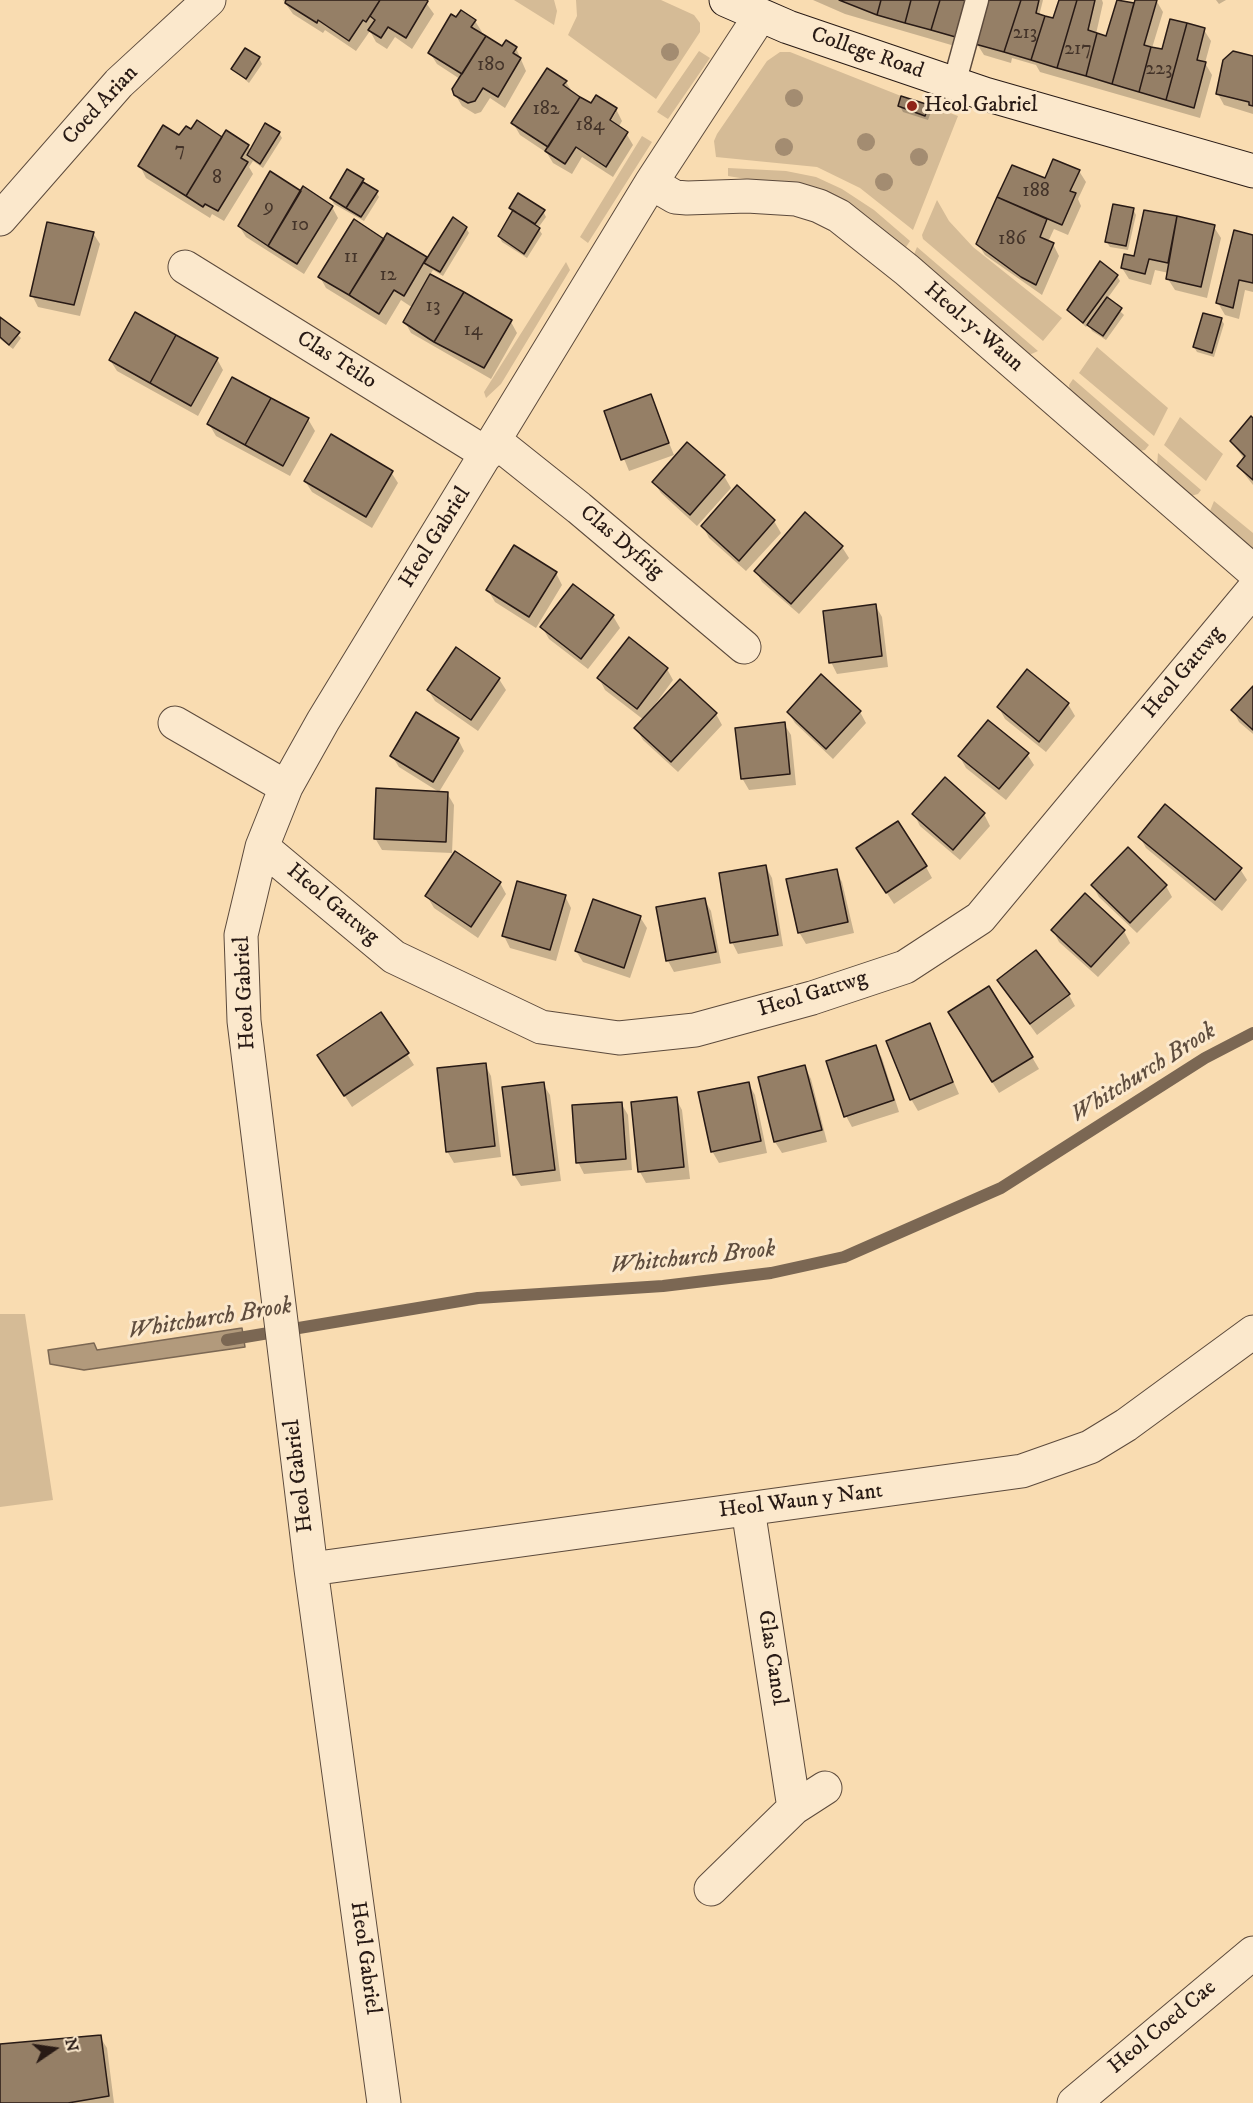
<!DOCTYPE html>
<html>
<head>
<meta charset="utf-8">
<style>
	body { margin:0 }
	#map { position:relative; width:1253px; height:2103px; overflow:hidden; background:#f9dcb1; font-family:"IM FELL DW Pica",serif }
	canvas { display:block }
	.north { position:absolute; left:24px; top:2019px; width:60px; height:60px; -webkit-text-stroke:4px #fbe8cc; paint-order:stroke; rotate:77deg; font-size:16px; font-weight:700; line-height:24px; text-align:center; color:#281a15 }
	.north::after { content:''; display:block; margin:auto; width:21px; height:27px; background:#281a15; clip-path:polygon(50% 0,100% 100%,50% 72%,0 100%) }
</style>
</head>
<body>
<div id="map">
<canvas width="1253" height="2103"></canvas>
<div class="north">N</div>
</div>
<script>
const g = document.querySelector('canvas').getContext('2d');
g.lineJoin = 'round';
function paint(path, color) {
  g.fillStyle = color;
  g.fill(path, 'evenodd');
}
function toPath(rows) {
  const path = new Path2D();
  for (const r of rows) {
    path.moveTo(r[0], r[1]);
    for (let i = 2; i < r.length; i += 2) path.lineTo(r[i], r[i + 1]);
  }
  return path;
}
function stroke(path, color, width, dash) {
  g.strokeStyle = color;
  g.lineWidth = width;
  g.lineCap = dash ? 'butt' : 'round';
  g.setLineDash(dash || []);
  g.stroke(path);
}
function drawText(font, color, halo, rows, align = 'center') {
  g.font = font + ' "IM FELL DW Pica",serif';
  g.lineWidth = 6;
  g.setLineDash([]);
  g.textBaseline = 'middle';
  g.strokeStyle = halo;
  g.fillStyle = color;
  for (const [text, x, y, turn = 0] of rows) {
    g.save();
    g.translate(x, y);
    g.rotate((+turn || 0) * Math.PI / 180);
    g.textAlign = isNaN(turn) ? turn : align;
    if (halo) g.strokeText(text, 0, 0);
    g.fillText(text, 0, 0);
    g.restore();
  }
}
paint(toPath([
	[514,0,554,0,557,11,554,25],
	[576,0,661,0,694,15,700,23,700,32,656,99,568,35,577,16],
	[699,51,710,58,668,119,657,112],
	[780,52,790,52,901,96,898,106,925,116,929,105,958,116,913,230,860,188,817,167,716,157,714,141,717,134,767,61],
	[642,136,652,142,588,243,580,237],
	[728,168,786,171,816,177,842,189,874,210,910,241,904,250,758,181,728,176],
	[937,200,949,221,973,247,1062,318,1043,341,923,239,922,235],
	[917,247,1038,351,1027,356,913,257],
	[566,262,570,270,501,384,486,398,484,392],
	[1097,347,1168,408,1154,436,1079,373],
	[1073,379,1149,445,1145,450,1140,451,1070,392,1069,385],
	[1180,417,1223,454,1206,481,1164,445],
	[1158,453,1201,490,1198,494,1191,496,1157,466],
	[1214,501,1253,533,1253,548,1210,511],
	[0,1314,25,1314,53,1500,0,1507]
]), '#d5bb96');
const water = toPath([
	[242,1328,245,1347,84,1370,50,1364,48,1350,94,1343,97,1350,242,1328]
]);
paint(water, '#b29a7c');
stroke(water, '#7b6753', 1.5);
paint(toPath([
	[283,0,424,0,434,14,412,49,395,37,387,49,376,42,370,31,356,51,325,30,323,33,293,14],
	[813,0,979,0,965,49,845,14],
	[989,0,1043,0,1039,16,1054,20,1060,0,1102,0,1103,3,1096,34,1107,37,1118,0,1135,5,1137,0,1156,0,1163,12,1152,48,1163,51,1204,30,1211,41,1205,63,1212,75,1200,118,1040,72,1036,65,1012,58,1011,63,984,55,977,44],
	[1216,0,1226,0,1219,4],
	[475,21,482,32,480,34,503,48,516,48,526,71,505,108,490,98,481,112,475,114,462,106,455,94,460,79,437,64,430,53],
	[259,58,262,64,249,83,233,69],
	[1253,58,1253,114,1224,105,1218,94],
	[566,82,573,93,591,106,616,109,622,121,618,128,626,133,633,145,613,177,582,157,572,174,553,163,547,153,520,135,513,123],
	[613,112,616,112,607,127],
	[900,106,928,107,931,112,928,120,903,112],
	[279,133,282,138,263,168,253,161,249,167,253,174,224,221,212,214,210,218,146,178,140,166,179,137,223,139,248,146,251,151],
	[1013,167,1045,180,1079,171,1086,182,1078,199,1081,206,1068,235,1054,229,1048,242,1053,244,1059,256,1042,295,985,255,978,244],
	[348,171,376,192,379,197,364,221,334,204,331,198],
	[301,193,332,207,338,218,304,274,246,237,239,226],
	[511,208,543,211,546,217,538,228,542,234,527,258,502,242,499,236,514,213],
	[1133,209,1136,215,1128,250,1110,247,1106,241],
	[1145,211,1214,227,1221,238,1207,298,1175,290,1168,279,1169,273,1155,270,1151,285,1129,279,1122,268,1135,258],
	[466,228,469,233,443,276,433,270,430,275,511,322,517,333,491,379,411,333,405,322,413,308,401,300,386,325,326,288,320,277,384,241,387,235,427,261],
	[93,233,100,244,80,316,38,307,32,295],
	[1253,237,1253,292,1245,290,1239,319,1225,315,1218,303],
	[1117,276,1120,281,1107,299,1124,315,1106,340,1092,331,1088,324,1086,327,1068,310],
	[0,318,21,338,13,349,0,339],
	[1221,319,1224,324,1214,357,1197,352,1194,347],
	[217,359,223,370,198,416,117,371,110,360],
	[650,396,674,455,629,471,605,412],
	[308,419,315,431,290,476,216,436,209,424],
	[1253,420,1253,485,1239,467,1244,459,1231,441],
	[687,444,724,476,731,488,697,526,661,493,654,482],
	[391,472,398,483,372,528,312,492,305,481],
	[737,488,774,521,781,533,746,571,709,538,703,526],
	[842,547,849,558,799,614,762,582,756,571],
	[556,573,562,585,536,628,495,602,488,590],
	[875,605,882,617,888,667,837,674,831,662],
	[613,616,620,628,588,669,549,639,542,627],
	[667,669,673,680,654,706,716,714,722,725,678,772,643,740,636,728,644,720,605,690,599,678],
	[1027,672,1068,704,1075,716,1046,752,1005,719,999,708],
	[499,679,506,690,478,731,435,701,428,690],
	[1253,688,1253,734,1239,722,1233,710],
	[788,712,860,712,866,723,833,759,795,723],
	[784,724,791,735,796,785,749,790,742,778],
	[458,739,464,751,439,792,399,767,392,756],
	[1027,754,1034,765,1006,800,966,768,960,757],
	[447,793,454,805,452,853,382,850,375,838],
	[914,814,984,814,990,826,960,860,920,826],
	[1140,837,1240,869,1247,880,1222,911,1146,848],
	[865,860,926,867,932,878,894,904],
	[766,867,772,878,783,946,738,954,732,942],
	[836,870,842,882,854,933,806,944,799,932],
	[500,883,506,894,478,938,434,908,427,896],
	[1093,886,1166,886,1172,897,1137,933,1099,897],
	[565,896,571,908,556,961,510,948,504,936],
	[704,899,711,911,721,963,674,972,668,961,658,908],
	[640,917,647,928,630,978,583,962,576,951],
	[1053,930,1124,931,1130,943,1098,977,1059,942],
	[998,981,1069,995,1075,1006,1037,1035],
	[956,1024,1032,1057,1039,1069,999,1093],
	[929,1025,959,1094,918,1111,911,1099],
	[875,1046,882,1058,899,1112,852,1127,846,1116],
	[407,1054,414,1065,352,1107,325,1066],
	[485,1065,491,1076,501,1157,454,1163,447,1151],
	[805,1067,811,1079,827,1142,782,1153,775,1142],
	[748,1083,755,1095,767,1153,719,1163,712,1151],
	[543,1084,550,1095,561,1181,521,1186,514,1175,504,1089],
	[676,1099,682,1110,690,1179,646,1183,640,1172],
	[621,1103,628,1115,632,1170,584,1174,578,1162],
	[100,2037,107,2048,114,2103,0,2103,0,2045]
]), '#0003');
stroke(toPath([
	[227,1340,478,1298,663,1286,771,1273,844,1257,1001,1188,1205,1058,1253,1033]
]), '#7b6753', 12);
const building = toPath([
	[286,0,380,0,366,22,363,20,349,41,318,20,317,23,285,3,286,0],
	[380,0,427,0,428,1,406,38,388,27,381,38,368,30,375,20,370,16,380,0],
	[839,0,881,0,877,15,839,0],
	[881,0,911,0,905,23,877,15,881,0],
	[911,0,940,0,931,30,905,23,911,0],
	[940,0,970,0,959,38,931,30,940,0],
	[988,0,1021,0,1004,52,975,44,988,0],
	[1021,0,1039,0,1036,13,1045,16,1031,60,1004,52,1021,0],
	[1059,0,1077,0,1057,68,1031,60,1045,16,1053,18,1059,0],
	[1077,0,1095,0,1088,30,1097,33,1086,76,1057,68,1077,0],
	[1117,0,1134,3,1112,84,1086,76,1097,33,1106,36,1117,0],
	[1135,0,1157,0,1144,45,1151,47,1139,92,1112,84,1135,0],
	[461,10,476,20,471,27,486,36,462,74,428,53,451,14,456,17,461,10],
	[1170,19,1187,23,1166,100,1139,92,1151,47,1162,49,1170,19],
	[1187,23,1205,28,1197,60,1206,62,1194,108,1166,100,1187,23],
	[486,36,502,46,506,40,517,47,513,53,521,58,498,97,483,88,475,101,468,103,454,95,452,89,486,36],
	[245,48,260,57,246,79,231,69,245,48],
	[1233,51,1253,56,1253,106,1249,105,1249,102,1216,94,1223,60,1233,51],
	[547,68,567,81,563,85,580,97,548,147,511,123,547,68],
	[596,95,617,108,610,120,628,132,606,167,576,147,565,164,545,151,580,97,591,103,596,95],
	[901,96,929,105,925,116,898,106,901,96],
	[197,120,222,137,186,196,138,166,163,125,179,135,186,126,191,129,197,120],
	[265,123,280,132,260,164,247,155,265,123],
	[226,130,249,145,241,158,248,162,218,211,205,204,203,207,186,196,226,130],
	[1053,159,1080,170,1070,191,1076,193,1062,225,997,197,1012,165,1045,178,1053,159],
	[347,169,364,179,346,208,330,198,347,169],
	[270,171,301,191,268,246,238,226,270,171],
	[363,182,378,191,361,217,346,208,363,182],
	[303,186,333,206,297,264,268,246,303,186],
	[518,193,545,210,535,224,509,208,518,193],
	[997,197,1047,219,1040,237,1054,243,1036,285,1021,277,976,244,997,197],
	[1113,204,1134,208,1126,246,1105,242,1113,204],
	[513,210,540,228,524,254,498,236,513,210],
	[1144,210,1177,216,1168,263,1149,259,1145,274,1121,268,1124,254,1134,256,1144,210],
	[1177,216,1215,225,1201,287,1166,279,1177,216],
	[453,217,467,227,440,272,424,263,453,217],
	[354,219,384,239,349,295,318,277,354,219],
	[47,222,94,232,74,305,30,296,47,222],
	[1234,230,1253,235,1253,283,1239,280,1233,308,1216,303,1234,230],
	[387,233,427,257,404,296,394,290,379,314,349,295,387,233],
	[1100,261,1118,275,1083,323,1067,310,1100,261],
	[430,274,464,292,434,342,403,322,430,274],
	[464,292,512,320,484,368,434,342,464,292],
	[1107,297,1122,308,1103,336,1087,325,1107,297],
	[135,312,176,335,150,383,109,360,135,312],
	[1203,313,1222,318,1212,353,1193,347,1203,313],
	[0,317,20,332,9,345,0,337,0,317],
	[176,335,218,358,191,406,150,383,176,335],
	[232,377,271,398,245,445,207,424,232,377],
	[651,394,669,443,621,460,604,411,651,394],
	[271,398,309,418,283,466,245,445,271,398],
	[1251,416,1253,418,1253,480,1237,466,1245,456,1230,441,1251,416],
	[331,434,393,471,366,517,304,481,331,434],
	[687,442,725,475,690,515,652,482,687,442],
	[737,485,775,520,739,561,701,526,737,485],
	[805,512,843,546,791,604,754,571,805,512],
	[514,545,557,572,529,617,486,590,514,545],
	[573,584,614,615,581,659,540,627,573,584],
	[876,604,882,656,829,663,823,611,876,604],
	[629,637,668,668,637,709,597,678,629,637],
	[456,647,500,678,471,720,427,690,456,647],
	[1027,669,1069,703,1039,742,997,707,1027,669],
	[821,674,861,711,826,749,787,712,821,674],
	[680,679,717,713,671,762,634,728,680,679],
	[1253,686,1253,730,1231,710,1253,686],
	[416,712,459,738,433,782,390,756,416,712],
	[988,720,1029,753,999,789,958,756,988,720],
	[785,722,790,774,741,779,735,728,785,722],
	[945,777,985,813,953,850,912,814,945,777],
	[376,788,448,792,446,842,374,839,376,788],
	[1165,804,1242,868,1215,900,1138,837,1165,804],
	[898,821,927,866,886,893,856,848,898,821],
	[1128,847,1167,885,1130,923,1091,885,1128,847],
	[455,851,501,882,471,927,425,896,455,851],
	[766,865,778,935,730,943,719,873,766,865],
	[837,869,848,922,798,933,786,879,837,869],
	[517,881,566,895,550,950,502,936,517,881],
	[1085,893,1125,930,1091,967,1051,930,1085,893],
	[705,898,716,952,666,961,656,907,705,898],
	[593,899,641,916,624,968,575,951,593,899],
	[1036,950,1070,994,1030,1024,997,980,1036,950],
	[989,986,1033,1057,992,1082,948,1012,989,986],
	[381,1012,409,1053,344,1096,317,1055,381,1012],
	[930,1023,953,1082,910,1100,886,1041,930,1023],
	[876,1045,894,1100,844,1117,826,1061,876,1045],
	[486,1063,495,1146,446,1152,437,1068,486,1063],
	[805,1065,822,1130,774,1142,758,1077,805,1065],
	[544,1082,555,1170,513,1175,502,1087,544,1082],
	[749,1082,761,1141,711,1152,698,1092,749,1082],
	[677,1097,684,1167,638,1172,631,1102,677,1097],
	[622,1102,626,1159,576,1163,572,1105,622,1102],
	[101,2035,109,2096,68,2103,0,2103,0,2044,101,2035]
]);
paint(building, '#957f66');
stroke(building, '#281a15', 1.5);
const lane = toPath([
	[954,84,977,0]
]);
const street = toPath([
	[651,183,675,197,687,198,747,196,796,199,819,206,839,216,907,270,1253,571],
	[0,219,119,83,209,0],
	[185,267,487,454],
	[495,441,579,508,744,647],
	[175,723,286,787],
	[262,847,394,957,541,1027,619,1038,695,1030,812,998,905,967,980,918,1253,590],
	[748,1509,794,1808],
	[311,1569,1022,1471,1090,1447,1126,1425,1253,1332],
	[711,1889,794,1808,825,1788],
	[384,2103,311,1569,279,1305,244,1021,241,935,262,847,286,787,323,721,651,183,760,16],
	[1074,2103,1253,1953]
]);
const secondary = toPath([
	[726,0,788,27,985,94,1253,171]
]);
stroke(lane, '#5c4a3c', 25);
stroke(street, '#5c4a3c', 35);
stroke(secondary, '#281a15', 35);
stroke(lane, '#fbe8cc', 22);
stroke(street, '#fbe8cc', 33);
stroke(secondary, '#fbe8cc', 33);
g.fillStyle = '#a38c71';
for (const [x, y] of [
	[670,52],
	[794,98],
	[866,142],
	[784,147],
	[919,157],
	[884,182]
]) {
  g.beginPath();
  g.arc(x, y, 9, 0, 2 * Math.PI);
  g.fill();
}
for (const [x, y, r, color] of [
	[912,106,6,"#8f2418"]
]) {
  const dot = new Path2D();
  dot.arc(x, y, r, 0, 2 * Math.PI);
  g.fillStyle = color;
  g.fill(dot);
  stroke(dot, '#fbe8cc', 2);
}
drawText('20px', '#433329', null, [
	["213",1025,34],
	["217",1078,50],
	["180",491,66],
	["223",1159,70],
	["182",546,110],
	["184",590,126],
	["7",180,151],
	["8",217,179],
	["188",1036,192],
	["9",269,208],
	["10",300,226],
	["186",1012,240],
	["11",351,258],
	["12",388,276],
	["13",433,307],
	["14",473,331]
]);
drawText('22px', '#281a15', '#fbe8cc', [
	["College Road",867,54,19],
	["Coed Arian",101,106,-47],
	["Heol-y-Waun",973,328,41],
	["Clas Teilo",336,361,32],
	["Heol Gabriel",436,538,-58],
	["Clas Dyfrig",621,543,40],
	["Heol Gattwg",1184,673,-50],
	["Heol Gattwg",332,905,40],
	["Heol Gabriel",246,993,-93],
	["Heol Gattwg",813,995,-17],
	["Heol Gabriel",300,1476,-97],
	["Heol Waun y Nant",801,1502,-7],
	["Glas Canol",771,1658,81],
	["Heol Gabriel",364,1958,82],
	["Heol Coed Cae",1163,2028,-40]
]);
drawText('22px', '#281a15', '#fbe8cc', [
	["Heol Gabriel",924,106]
], 'left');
drawText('italic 24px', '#5f4d3e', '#fbe8cc', [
	["Whitchurch Brook",1144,1074,-32],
	["Whitchurch Brook",693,1259,-6],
	["Whitchurch Brook",210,1320,-9]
]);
</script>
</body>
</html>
